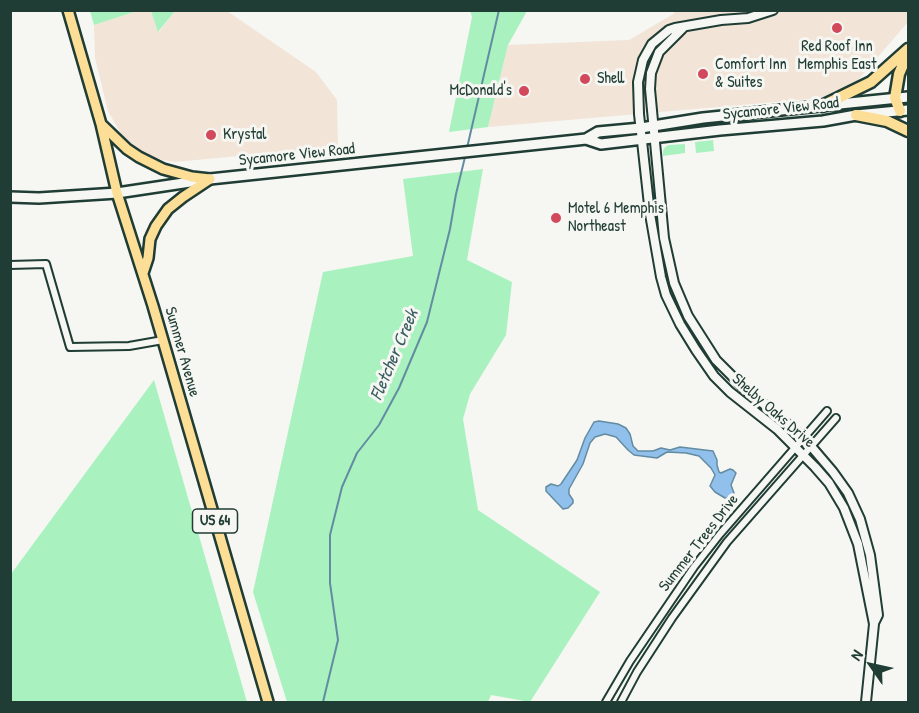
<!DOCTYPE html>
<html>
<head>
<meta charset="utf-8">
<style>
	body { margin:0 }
	#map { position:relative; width:919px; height:713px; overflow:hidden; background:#f6f6f2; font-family:"Patrick Hand",sans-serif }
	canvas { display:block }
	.frame { position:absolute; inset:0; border:12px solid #1f3d34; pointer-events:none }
	.north { position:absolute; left:841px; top:635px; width:60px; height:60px; -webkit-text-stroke:4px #f6f6f2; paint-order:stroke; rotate:304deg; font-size:16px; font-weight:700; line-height:24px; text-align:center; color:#1f3d34 }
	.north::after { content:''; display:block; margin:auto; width:21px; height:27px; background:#1f3d34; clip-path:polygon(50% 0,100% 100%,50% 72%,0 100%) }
</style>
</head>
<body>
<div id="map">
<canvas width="919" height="713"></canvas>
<div class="frame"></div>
<div class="north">N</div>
</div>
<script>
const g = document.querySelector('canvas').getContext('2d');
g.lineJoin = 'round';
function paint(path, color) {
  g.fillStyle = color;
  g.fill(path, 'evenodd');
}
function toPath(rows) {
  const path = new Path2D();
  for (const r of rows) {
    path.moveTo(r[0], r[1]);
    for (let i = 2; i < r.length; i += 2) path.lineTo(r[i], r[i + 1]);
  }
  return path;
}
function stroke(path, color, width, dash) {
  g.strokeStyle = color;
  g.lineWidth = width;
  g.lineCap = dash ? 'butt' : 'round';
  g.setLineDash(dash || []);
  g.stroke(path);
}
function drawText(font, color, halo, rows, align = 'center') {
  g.font = font + ' "Patrick Hand",sans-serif';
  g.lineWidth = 6;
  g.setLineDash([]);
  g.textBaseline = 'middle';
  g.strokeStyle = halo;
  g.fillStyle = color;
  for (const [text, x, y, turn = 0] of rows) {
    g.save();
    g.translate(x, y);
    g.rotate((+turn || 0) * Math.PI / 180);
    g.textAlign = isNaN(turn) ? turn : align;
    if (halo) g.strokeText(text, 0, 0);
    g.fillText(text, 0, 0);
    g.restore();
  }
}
paint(toPath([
	[137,11,151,11,159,32,175,11,227,11,316,72,337,100,338,147,174,162,154,158,135,148,121,134,108,111,95,58,94,25],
	[672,11,908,11,908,22,858,80,821,98,488,127,508,45,629,40,675,13]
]), '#f2e4d7');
paint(toPath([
	[90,11,90,10,137,11,94,25],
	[151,11,151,10,175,11,158,32],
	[470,11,527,11,508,45,488,127,449,132,472,17],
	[713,140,714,151,696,153,695,142],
	[685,144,685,153,663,156,663,151,665,147,669,145],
	[483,169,467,260,512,282,506,335,470,394,463,419,478,510,600,592,530,702,491,695,488,702,287,702,253,592,323,272,413,256,403,179],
	[154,380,247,702,11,702,11,574]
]), '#a9f2bf');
const water = toPath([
	[599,421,618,424,626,428,630,434,633,446,638,451,653,451,661,448,670,450,680,447,713,451,717,460,717,465,719,472,721,473,730,469,733,470,736,473,731,485,734,493,733,495,729,498,725,498,715,492,710,486,715,475,711,468,699,456,686,453,667,452,657,458,634,455,628,450,616,437,605,434,595,437,590,443,583,464,569,489,569,494,573,500,573,503,568,508,563,509,546,491,546,487,551,484,558,486,561,484,577,460,585,438,594,422,599,421]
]);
paint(water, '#90c0eb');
stroke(water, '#638ca2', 1.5);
stroke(toPath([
	[467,148,499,10],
	[323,702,338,640,330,583,330,535,342,487,357,453,379,425,399,388,427,322,450,229,456,194,466,153]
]), '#638ca2', 2);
const minor = toPath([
	[10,265,46,264,70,347,129,346,163,340],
	[606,702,630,661,694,567,720,534,827,411],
	[621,702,637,672,672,618,727,542,836,418]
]);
const tertiary = toPath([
	[773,10,748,18,721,20,675,28,669,30,652,44,643,60,638,82,639,114,650,214,661,277,666,295,680,324,696,350,714,376,730,392,777,429,815,467,829,483,844,508,858,544,874,624,866,702],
	[684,27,659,52,651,73,650,89,664,238,674,283,688,316,716,360,742,386,804,438,833,472,848,493,860,519,870,555,878,615,874,623]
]);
const secondary = toPath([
	[586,139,601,144,720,130,823,121,856,115,908,110],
	[10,197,39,198,117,193,210,179,577,140,586,139,598,132,641,128,703,118,908,97]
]);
const primary = toPath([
	[68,10,101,124,117,193,153,306,268,702],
	[101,124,127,149,139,157,163,169,192,177,210,179],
	[143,273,148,258,150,239,156,226,168,209,183,197,210,179]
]);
const motorway = toPath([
	[822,106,871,82,908,49],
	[900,111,895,98,899,74,908,53],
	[856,115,887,121,908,131]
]);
stroke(minor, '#1f3d34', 10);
stroke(tertiary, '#1f3d34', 12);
stroke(secondary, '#1f3d34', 14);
stroke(primary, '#1f3d34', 14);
stroke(motorway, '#1f3d34', 15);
stroke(minor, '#f6f6f2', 6);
stroke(tertiary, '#f6f6f2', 8);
stroke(secondary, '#f6f6f2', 9);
stroke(primary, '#fdde96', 9);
stroke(motorway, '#fdde96', 10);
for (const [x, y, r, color] of [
	[837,28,6,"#d1495b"],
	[703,74,6,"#d1495b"],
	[585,79,6,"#d1495b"],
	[524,91,6,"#d1495b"],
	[211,135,6,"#d1495b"],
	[556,218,6,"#d1495b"]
]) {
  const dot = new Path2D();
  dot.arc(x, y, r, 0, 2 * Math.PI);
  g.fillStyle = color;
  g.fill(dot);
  stroke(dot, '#f6f6f2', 2);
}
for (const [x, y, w] of [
	[215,521,45]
]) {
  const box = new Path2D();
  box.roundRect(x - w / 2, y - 12, w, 24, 4.5);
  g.fillStyle = '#f6f6f2';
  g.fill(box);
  stroke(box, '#1f3d34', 1.5);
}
drawText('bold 15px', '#1f3d34', null, [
	["US 64",215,521]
]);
drawText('16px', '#1f3d34', '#f6f6f2', [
	["Red Roof Inn",837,47,"center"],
	["Memphis East",837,65,"center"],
	["Comfort Inn",715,65],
	["& Suites",715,83],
	["Shell",597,79],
	["McDonald's",512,91,"right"],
	["Krystal",223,135],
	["Motel 6 Memphis",568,209],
	["Northeast",568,227]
], 'left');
drawText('16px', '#1f3d34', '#f6f6f2', [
	["Sycamore View Road",781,109,-6],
	["Sycamore View Road",297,155,-6],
	["Summer Avenue",182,352,74],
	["Shelby Oaks Drive",773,411,41],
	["Summer Trees Drive",699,543,-52]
]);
drawText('italic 18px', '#3b5e62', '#f6f6f2', [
	["Fletcher Creek",395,355,-67]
]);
</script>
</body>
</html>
